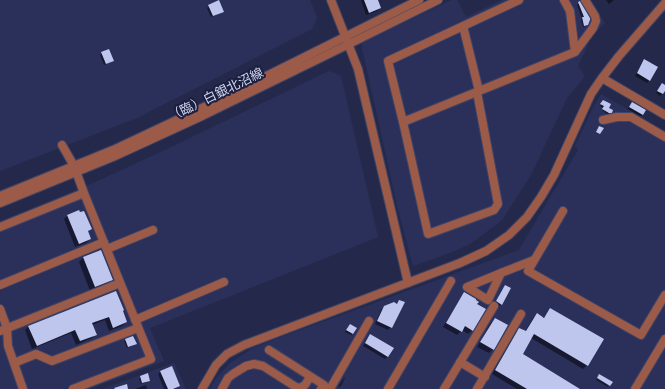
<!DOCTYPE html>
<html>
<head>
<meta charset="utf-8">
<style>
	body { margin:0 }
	canvas { display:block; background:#24294c }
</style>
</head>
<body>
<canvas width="665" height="389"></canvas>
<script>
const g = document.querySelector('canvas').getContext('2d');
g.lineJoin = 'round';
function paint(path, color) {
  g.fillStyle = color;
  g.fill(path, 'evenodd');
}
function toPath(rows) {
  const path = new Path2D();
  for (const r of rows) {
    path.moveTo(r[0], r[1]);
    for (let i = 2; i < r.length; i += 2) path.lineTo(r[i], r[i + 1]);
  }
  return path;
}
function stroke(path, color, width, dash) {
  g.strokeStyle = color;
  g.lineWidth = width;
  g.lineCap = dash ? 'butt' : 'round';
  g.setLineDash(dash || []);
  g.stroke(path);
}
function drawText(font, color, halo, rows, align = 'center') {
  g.font = font + ' Rubik,"Noto Sans JP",sans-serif';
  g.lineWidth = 4;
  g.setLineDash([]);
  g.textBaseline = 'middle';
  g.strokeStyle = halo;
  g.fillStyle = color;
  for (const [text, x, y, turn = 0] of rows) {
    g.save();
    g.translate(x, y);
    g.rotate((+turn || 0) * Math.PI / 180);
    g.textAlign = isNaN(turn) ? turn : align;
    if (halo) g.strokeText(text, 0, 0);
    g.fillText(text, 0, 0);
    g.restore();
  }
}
paint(toPath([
	[0,0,310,0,317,18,312,29,137,118,0,171],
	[452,0,457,0,466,17,502,0,589,0,605,23,593,34,578,66,585,76,567,98,531,175,502,220,470,244,447,254,413,266,398,209,362,48,362,43],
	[329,71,341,76,378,237,150,328,164,361,89,389,0,389,0,222,89,185,165,150],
	[601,94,665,131,665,389,210,389,215,380,229,364,253,348,287,335,519,250,578,150,575,146,592,110],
	[174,363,186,389,103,389,157,369]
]), '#2b305b');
paint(toPath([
	[361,0,377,0,380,8,377,11,366,15],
	[606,0,614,0,609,4],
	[579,3,588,24,586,26,583,27,581,20,582,19,577,5],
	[209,6,223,11,221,13,211,17,207,8],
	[102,53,113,61,104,65,100,55],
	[645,61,649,80,647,83,635,76,642,64],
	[662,84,664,91,660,96,656,93],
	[602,102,611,112,607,114,602,110,603,108,600,106],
	[630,105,644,110,642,115,640,116,628,109],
	[68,215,91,229,87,232,90,239,86,243,75,247,64,219],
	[100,251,111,280,107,284,90,291,79,262,83,258],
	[503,288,501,304,500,306,495,303],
	[115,292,126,322,122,326,109,331,105,320,92,325,96,334,92,338,76,345,71,333,32,349,25,330,29,326],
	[464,293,476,305,472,330,468,334,462,330,457,335,443,327,461,297],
	[399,301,403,303,391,327,388,330,375,324,381,310,384,307,396,305],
	[550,309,587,365,583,369,531,338,521,355,578,389,517,389,492,374,516,333,520,329,525,332,533,318,537,315,543,318,547,313],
	[495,319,507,326,493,349,489,353,477,347,491,323],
	[348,327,353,334,351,335,345,332],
	[370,335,388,356,385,359,363,346],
	[126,340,135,343,134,345,127,348,124,341],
	[161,371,179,386,175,389,164,389,158,374],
	[141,377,149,380,147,382,141,384,139,379],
	[598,377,609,385,608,387,596,380],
	[344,378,345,378,341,386,339,387,338,387],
	[146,385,147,389,135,389]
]), '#0007');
paint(toPath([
	[219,0,224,12,213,16,208,5],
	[364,0,378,0,381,8,369,13],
	[580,1,590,18,590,20,588,25,584,26,582,17,584,17,578,2],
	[109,49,114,61,106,64,101,52],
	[644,59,658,67,650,81,637,73],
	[662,83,665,85,665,91,663,94,657,91],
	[603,100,611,104,609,108,613,110,612,113,609,113,602,109,604,106,600,104],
	[632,102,646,110,643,115,629,107],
	[599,126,604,128,600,134,596,132],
	[79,210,80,212,84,211,92,229,88,231,91,239,79,244,67,215],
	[101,250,113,280,95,287,83,257],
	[505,285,511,288,502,305,496,301],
	[116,291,124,310,123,311,127,322,113,328,109,317,92,323,97,335,80,341,75,330,37,346,28,326],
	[464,292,476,299,476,300,479,302,477,304,486,309,473,331,465,326,462,332,446,323],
	[399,300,405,302,392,328,377,321,384,306,394,302,397,304],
	[550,308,604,339,588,366,534,334,523,354,580,389,527,389,495,370,519,328,526,331,537,313,544,318],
	[495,318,508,325,494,350,480,342],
	[350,324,357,328,353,334,346,330],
	[370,334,394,348,388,357,365,343],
	[133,336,137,344,128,347,125,339],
	[172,366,180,386,173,389,168,389,160,371],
	[148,373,150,381,142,383,140,376],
	[599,374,613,382,610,386,597,378],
	[127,384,128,389,115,389,114,388]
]), '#bec6ee');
const minor = toPath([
	[331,0,358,69,408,283],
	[564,0,570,11,575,52],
	[463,26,479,91],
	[602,78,665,115],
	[477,92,498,204,494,210,428,234,403,122,479,91,575,52,593,28,596,21,595,16,585,0],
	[603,120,617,117,631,117,665,137],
	[403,122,388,61,519,0],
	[62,145,74,166,84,193],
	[0,196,113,150,200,109,419,0],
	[0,203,115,156,202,116,349,44,438,0],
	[563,211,528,271,641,335,665,295],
	[0,227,84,193,151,359,73,389],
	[107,249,153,230],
	[501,273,488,300,467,287,501,273,534,260],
	[0,285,104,242],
	[0,309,7,328,8,346,23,389],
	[135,320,224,282],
	[0,331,120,283],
	[269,350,324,385,321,389],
	[460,362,485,377],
	[14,363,36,354,52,361,138,328],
	[202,389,216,365,227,354,244,345,460,263,486,251,509,235,527,217,541,197,554,175,591,94,602,78,619,56,665,3],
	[222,389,228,378,233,374,246,366,254,364,263,366,296,387,300,388,305,385,310,377],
	[330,389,369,321],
	[388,389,451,281],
	[444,389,494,306],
	[477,389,521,314],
	[635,389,665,339]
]);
stroke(minor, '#404566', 10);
stroke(minor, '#9c5a48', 8);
drawText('13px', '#d2d7ee', '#1b1f41', [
	["（臨）白銀北沼線",216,95,-26]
]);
</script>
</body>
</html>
